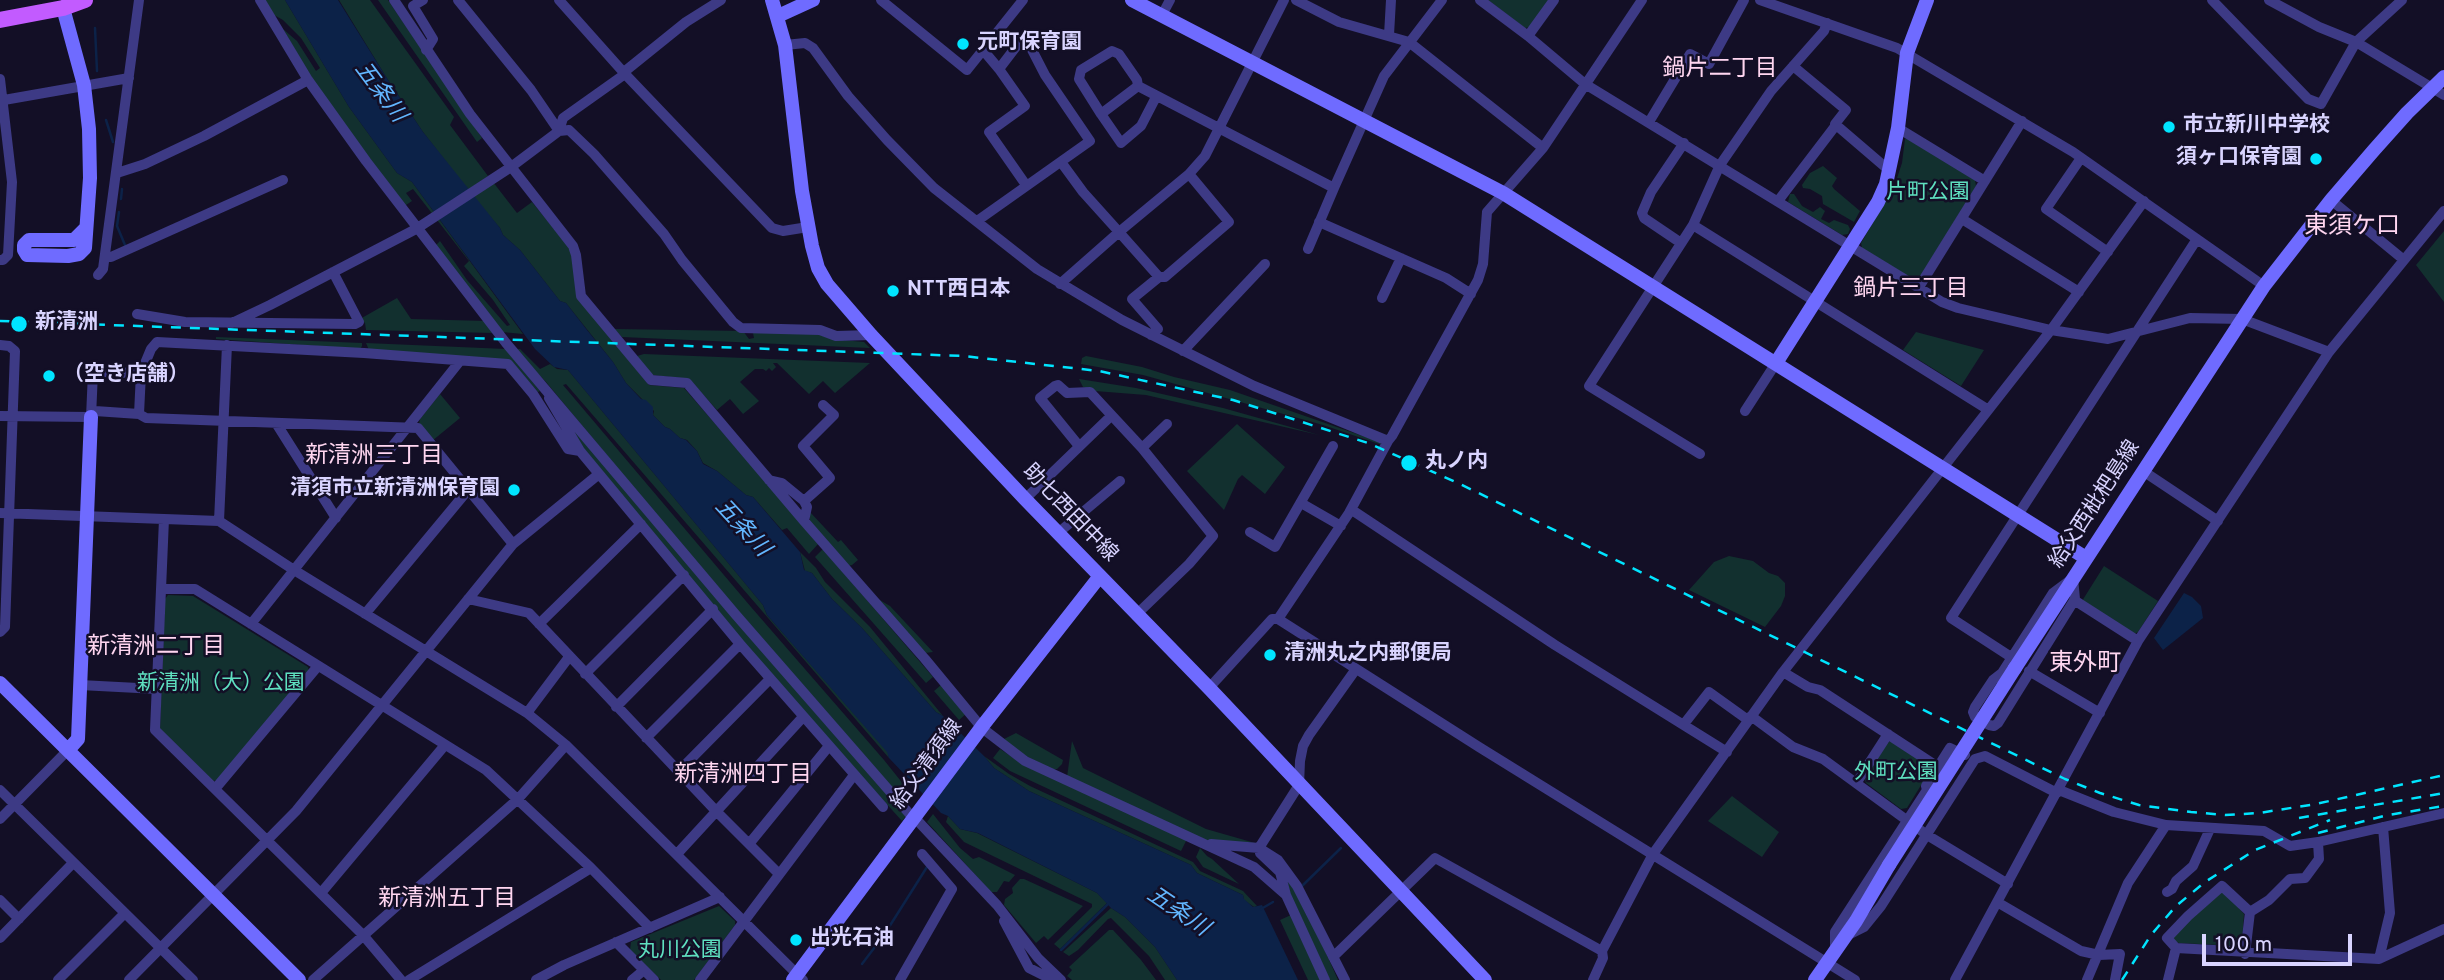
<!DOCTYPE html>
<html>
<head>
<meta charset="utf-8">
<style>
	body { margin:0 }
	#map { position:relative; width:2444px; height:980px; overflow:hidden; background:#130f26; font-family:Overpass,sans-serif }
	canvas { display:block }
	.scale { position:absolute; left:2202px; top:934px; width:150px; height:32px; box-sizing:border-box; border:4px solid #d9d4ff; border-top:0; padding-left:9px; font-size:21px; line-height:24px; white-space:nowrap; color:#d9d4ff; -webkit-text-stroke:5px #130f26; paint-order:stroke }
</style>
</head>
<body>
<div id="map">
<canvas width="2444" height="980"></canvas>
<div class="scale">100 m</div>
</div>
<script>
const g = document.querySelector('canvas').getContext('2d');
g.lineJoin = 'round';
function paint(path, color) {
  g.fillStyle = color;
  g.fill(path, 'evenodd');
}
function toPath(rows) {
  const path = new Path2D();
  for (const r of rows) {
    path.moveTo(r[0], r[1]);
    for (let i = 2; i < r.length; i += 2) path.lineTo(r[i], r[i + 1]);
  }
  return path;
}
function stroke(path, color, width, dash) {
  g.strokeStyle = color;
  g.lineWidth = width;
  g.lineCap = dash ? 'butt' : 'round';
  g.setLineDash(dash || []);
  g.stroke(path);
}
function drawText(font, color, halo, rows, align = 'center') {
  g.font = font + ' Overpass,"Noto Sans JP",sans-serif';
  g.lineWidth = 5;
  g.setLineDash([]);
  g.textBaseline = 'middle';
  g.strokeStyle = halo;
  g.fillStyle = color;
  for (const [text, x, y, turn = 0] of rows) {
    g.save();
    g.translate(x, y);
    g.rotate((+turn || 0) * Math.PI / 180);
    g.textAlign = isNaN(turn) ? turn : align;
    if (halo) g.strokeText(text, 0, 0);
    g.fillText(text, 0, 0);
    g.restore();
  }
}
paint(toPath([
	[265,0,285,0,349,107,397,173,412,182,523,334,502,332,434,247,440,241,467,280,507,326,510,325,493,300,464,266,469,261,413,189,406,193,412,201,403,207,313,81,283,29,297,41,316,71,320,68,301,38,283,20,274,15],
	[339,0,370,0,454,117,450,125,488,176,468,190,423,132,388,80],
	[378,0,388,0,482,138,477,142],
	[1488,0,1550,0,1530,27,1525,28],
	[1908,138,1975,180,1976,186,1919,279,1914,280,1862,248,1861,243,1894,187,1902,163,1905,139],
	[1823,166,1837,178,1832,186,1834,189,1860,211,1854,222,1823,204,1822,196,1810,189,1803,188,1802,185,1810,173],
	[493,182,517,213,532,202,572,251,577,297,649,385,684,388,819,543,809,554,787,528,782,530,753,497,746,495,717,471,703,463,697,451,687,440,680,438,670,429,665,427,653,415,654,411,626,383,613,362,566,303,560,301,520,250,503,235,500,228,473,197],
	[1790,194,1794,194,1802,206,1813,212,1820,207,1825,211,1821,219,1829,223,1834,220,1848,225,1850,229,1848,234,1842,235,1788,202],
	[2444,231,2444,302,2416,265],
	[397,298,411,319,486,321,494,333,366,330,365,323,360,319],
	[614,329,743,331,749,339,754,338,753,333,812,332,832,339,864,342,870,348,622,337],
	[1916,332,1984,350,1961,386,1903,350],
	[216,337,362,343,362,346,360,349,216,339],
	[366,343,506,349,540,391,538,392,511,361,369,350],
	[514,349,520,349,540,369,550,364,557,369,568,370,763,605,767,615,888,752,889,758,566,384,563,385,751,607,884,760,904,785,895,793,736,611,546,382],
	[644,354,870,363,835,393,823,381,809,394,777,363,773,363,776,367,772,371,769,368,766,371,763,369,755,369,740,382,759,401,743,414,730,399,717,410,689,379,652,375,637,356],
	[1086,356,1142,367,1174,377,1230,390,1380,442,1382,445,1323,425,1143,375,1081,364,1082,358],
	[1079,379,1136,388,1223,408,1319,435,1146,395,1095,391,1083,387],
	[440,394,460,418,432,441,419,424,420,419],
	[557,408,906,816,902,821,791,698,726,621,580,444],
	[1237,424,1285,467,1265,494,1242,475,1238,479,1224,510,1187,471],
	[810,512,838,542,841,540,858,560,852,565,848,566,810,522],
	[823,549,933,677,926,683,815,557],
	[800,552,816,568,825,582,870,627,943,716,936,712,862,628,832,599,812,573,805,571],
	[1729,556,1753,561,1769,573,1778,576,1785,583,1785,596,1781,606,1765,627,1689,590,1714,562],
	[2104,566,2158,601,2138,632,2134,634,2082,601],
	[168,595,193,596,308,667,309,671,218,780,213,781,160,729,165,599],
	[878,599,890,606,933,652,925,653],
	[941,685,966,714,959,720,934,691],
	[1016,733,1063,760,1062,764,1057,769,1052,770,1015,750,1004,739],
	[1072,741,1083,768,1206,829,1255,843,1206,841,1067,777],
	[1891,741,1929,765,1931,769,1907,808,1901,809,1866,783,1864,777,1887,743],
	[1000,749,1026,766,1187,839,1181,851,1010,771,993,758],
	[984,756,1009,774,1030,786,1193,862,1200,871,1243,891,1257,906,1254,907,1244,900,1243,895,1197,873,1191,865,1029,791,994,768],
	[1732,796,1779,832,1762,857,1708,821],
	[933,814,960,848,973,859,979,857,1015,875,1009,882,1004,881,997,892,991,892,927,822],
	[948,816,960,829,977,833,1097,893,1107,903,1060,949,1054,944,1092,907,1092,904,964,842,946,822],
	[1200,848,1207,856,1212,859,1239,884,1203,867,1196,857],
	[1285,873,1302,899,1338,980,1330,980,1292,900],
	[1020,879,1024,879,1083,906,1048,940,1044,936,1036,943,1004,905,1005,899,1013,893,1012,888],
	[2220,892,2224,892,2244,914,2242,942,2238,946,2179,943,2172,940,2173,935],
	[719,906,735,921,735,925,694,980,661,980,630,950,631,942],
	[1111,908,1125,917,1155,947,1177,980,1165,980,1149,956,1111,918,1108,919,1078,950,1069,956,1063,952],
	[1291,915,1321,980,1308,980,1280,920],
	[1109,930,1113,930,1141,960,1156,980,1072,980,1067,976,1072,970,1069,967]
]), '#12302f');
paint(toPath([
	[285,0,338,0,388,80,423,132,500,228,503,235,520,250,560,301,566,303,587,330,613,362,626,383,641,399,646,400,653,407,653,415,665,427,670,429,680,438,686,440,697,451,703,464,717,471,746,495,753,497,800,552,804,570,812,573,832,599,862,628,936,712,943,716,984,756,994,768,1029,791,1191,865,1197,873,1243,895,1244,899,1253,907,1262,905,1298,980,1177,980,1155,947,1125,917,1111,908,1097,893,978,833,960,829,948,816,941,813,889,758,887,752,767,615,763,605,568,370,554,367,535,349,412,182,397,173,349,107],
	[2184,593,2192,597,2201,606,2203,618,2163,650,2154,638]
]), '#0c2248');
stroke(toPath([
	[95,28,97,71],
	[106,120,113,142],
	[121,199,122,189],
	[119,212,117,226,125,245],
	[1302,886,1341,848],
	[1261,909,1273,902],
	[1061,950,1109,903],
	[862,964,884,935,927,867]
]), '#0c2248', 2.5);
stroke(toPath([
	[260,0,308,80,366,161,506,343,736,615,914,819],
	[394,0,470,114,573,246,576,255,581,296,651,380,687,383,804,521,925,659,982,728,1025,761,1254,867,1286,895],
	[423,0,413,6,433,39,426,50],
	[458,0,531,90,559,131],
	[559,0,625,74,772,228,783,231,808,227],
	[881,0,967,70,1023,0],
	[1296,0,1339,22,1409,42,1543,148],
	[1480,0,1528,36,1585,84,1942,302,1958,308,2051,330,2108,339,2190,318,2242,319,2329,352],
	[1760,0,1897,48,2073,152,2264,286],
	[2212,0,2308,99,2321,104,2356,42,2402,0],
	[2269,0,2319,27,2356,42,2444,95],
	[1162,15,1170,0],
	[1389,35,1391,0],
	[1528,36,1554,0],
	[785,45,805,43,813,48,848,96,887,140,934,188,1037,269,1122,320,1254,386,1388,441],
	[983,50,999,69],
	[1793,66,1846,110,1835,124,1884,166,1891,169],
	[624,72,686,22,721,0],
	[0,79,12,182,8,255,3,260,0,260],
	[1156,97,1141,126,1121,143,1101,114,1138,86,1334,188,1384,76,1442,0],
	[4,100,129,78],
	[1101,114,1079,79,1081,70,1112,51,1119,54,1137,80,1138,86],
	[1649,122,1690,54,1709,64,1744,0],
	[1898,128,1985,181],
	[559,131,563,118,625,74],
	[2081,158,2046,209,2108,252],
	[117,173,145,164,204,136,308,80],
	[1189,174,1205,156,1284,0],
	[2331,200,2404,260],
	[1778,201,1836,125],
	[1962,219,2079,292],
	[977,221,1090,141,1045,75,1029,44,1022,39,999,69,1025,106,989,132,1026,185],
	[1319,222,1446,278,1471,294],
	[1693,225,1987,409],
	[1681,243,1644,218,1642,213,1651,192,1684,143],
	[1308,249,1334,188],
	[105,257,111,257,283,180],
	[98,275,103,269,139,0],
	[1060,284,1119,232,1159,277,1165,277,1229,222,1189,174,1119,232,1083,192,1061,162],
	[1919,287,2022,121],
	[1382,298,1401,258],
	[137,314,185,322,355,324,359,322,333,272],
	[230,324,270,305,416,229,511,167,559,131,569,130,594,154,664,234,682,260,733,322,741,328,820,330,836,336,871,335],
	[1151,335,1158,329,1132,299,1159,277],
	[0,345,9,346,15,351,5,627,0,632],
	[1183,351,1265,264],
	[141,373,151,349,157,342,364,353,508,364,533,394,568,449,580,451],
	[549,398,580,451,740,644,883,807],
	[1745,411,1776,363],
	[139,414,146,418,418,428,513,544],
	[0,416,91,417,95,411,139,414,141,373,93,372,91,417],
	[276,423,336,518],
	[1079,446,1040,398,1055,386,1058,385,1067,393,1090,392,1142,448,1213,536,1189,564,1137,614],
	[1142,448,1167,424],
	[1700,454,1589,386,1693,225,1720,165,1771,91,1824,31,1827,23],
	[2143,471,2218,521],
	[769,480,782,483,804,501,807,507,804,521],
	[1025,499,1111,416],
	[804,501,830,478,803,446,834,415,823,405],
	[1301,503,1341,526],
	[1352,510,1555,645,1727,752],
	[0,513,219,521,294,570,527,713,566,745,803,980],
	[164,519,155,730,363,935,401,980],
	[219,521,227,345],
	[1250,532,1275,547,1333,446],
	[1058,533,1120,481],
	[2073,578,2075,599,1998,723,1994,726,1989,725,1975,717,1973,712,1975,707,1993,680,2002,673,2053,593,2073,578],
	[161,589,195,589,486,770,591,868,650,928],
	[468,599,529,613,716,811,779,874],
	[2074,600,2138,641],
	[365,614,468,490],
	[1278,619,1479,747,1855,980],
	[251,624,460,361],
	[539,624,641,524],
	[2011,657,1951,618,2197,239],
	[2029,671,2100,713],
	[1783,672,1808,687,1820,690,1938,767],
	[585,674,684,575],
	[80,685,157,689],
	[1209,688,1272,619,1278,619,1349,513,1388,441,1392,436,1478,280,1483,264,1487,212,1543,148,1642,0],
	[616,707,713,609],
	[527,713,569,657],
	[1751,716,1793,747,1823,759,1927,835,2008,884],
	[1684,724,1709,692,1748,720],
	[646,738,740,644],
	[678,772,770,679],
	[1857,782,1888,734],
	[215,789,318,666],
	[0,790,193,980],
	[2059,790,2114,812,2166,825,2264,831,2290,846,2318,842],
	[915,818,997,905,1038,958,1061,980],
	[0,819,69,749],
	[749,844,829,746],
	[1211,844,1259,848,1278,860,1297,886,1345,980],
	[677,854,803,717],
	[2167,892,2172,889,2176,881,2193,866,2210,829],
	[321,893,445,745],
	[0,900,19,919],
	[1997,902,2081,951,2099,955,2120,954,2115,980],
	[1004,921,1029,968,1053,980],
	[1848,935,1864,927,1881,906,1975,759,1985,756,2057,793],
	[0,938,73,863],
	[616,942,654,980],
	[2176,948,2167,938,2188,916,2222,886,2250,912],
	[1835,951,1835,932,1927,790,1926,786,1950,748,1965,755],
	[2245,954,2250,912,2269,900,2290,879,2305,878,2319,859,2318,842,2444,813],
	[1333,957,1435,858,1602,951],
	[2379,959,2390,913,2383,827],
	[58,980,125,913],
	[129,980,296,811,513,544,599,474],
	[313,980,518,799,566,745],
	[409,980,591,868],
	[536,980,564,965,720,897],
	[632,980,644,970],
	[700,980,854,775],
	[900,980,952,889,922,854],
	[1325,980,1286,895,1280,872,1260,853,1259,848,1299,785,1300,761,1303,746,1309,735,1356,669],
	[1593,980,1603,958,1602,951,1653,854,1783,672,2051,330,2144,201],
	[1955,980,2138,641,2329,352,2444,211],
	[2087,980,2128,883,2166,825],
	[2168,980,2176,948,2379,959,2444,929]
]), '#3d3a85', 10);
stroke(toPath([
	[772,0,785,45,802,191,812,246,818,268,827,284,871,335,1025,499,1209,688,1485,980],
	[1132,0,1503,193,2086,558],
	[63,8,84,85,89,129,90,178,85,248,79,254,68,256,27,255,24,250,24,245,29,240,74,240,86,228],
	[778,16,813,0],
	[1776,363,1878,202,1886,184,1898,128,1907,53,1927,0],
	[2015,668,2264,286,2331,200,2374,150,2407,113,2444,77],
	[0,683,299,980],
	[69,749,78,739,91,417],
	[793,980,984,724,1100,576],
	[1815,980,1856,921,1889,865]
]), '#6f6bff', 14);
stroke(toPath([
	[0,20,63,8,85,0]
]), '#c25bff', 16);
stroke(toPath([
	[0,321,963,356,1099,371,1233,400,1368,443,1460,484,2065,779,2100,793,2139,805,2191,812,2225,815,2259,813,2316,804,2444,775],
	[2299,818,2444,793],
	[2318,833,2388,815,2444,806],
	[2122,980,2151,935,2176,906,2205,882,2255,850,2330,820]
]), '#00e5ff', 2.5, [10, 9]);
stroke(toPath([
	[1889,865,2015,668]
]), '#6f6bff', 14);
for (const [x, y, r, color] of [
	[963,44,7,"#00e5ff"],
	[2169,127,7,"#00e5ff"],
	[2316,159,7,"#00e5ff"],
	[893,291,7,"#00e5ff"],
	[19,324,9,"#00e5ff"],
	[49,376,7,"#00e5ff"],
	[1409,463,9,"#00e5ff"],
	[514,490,7,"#00e5ff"],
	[1270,655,7,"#00e5ff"],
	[796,940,7,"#00e5ff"]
]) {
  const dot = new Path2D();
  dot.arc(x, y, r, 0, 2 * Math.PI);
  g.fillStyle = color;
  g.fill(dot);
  stroke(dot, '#130f26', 2.5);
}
drawText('bold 21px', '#d9d4ff', '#130f26', [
	["元町保育園",977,44],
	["市立新川中学校",2183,127],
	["須ヶ口保育園",2302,159,"right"],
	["NTT西日本",907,291],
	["新清洲",35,324],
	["（空き店舗）",63,376],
	["丸ノ内",1425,463],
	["清須市立新清洲保育園",500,490,"right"],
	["清洲丸之内郵便局",1284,655],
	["出光石油",810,940]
], 'left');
drawText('21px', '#5fe0c0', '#130f26', [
	["片町公園",1928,194],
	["新清洲（大）公園",221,685],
	["外町公園",1896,774],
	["丸川公園",680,952]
]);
drawText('21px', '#d9d4ff', '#130f26', [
	["給父西枇杷島線",2096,505,-57],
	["助七西田中線",1069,514,46],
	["給父清須線",928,765,-54]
]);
drawText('23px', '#ffd6f0', '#130f26', [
	["鍋片二丁目",1720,70],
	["鍋片三丁目",1911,290],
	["新清洲三丁目",374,457],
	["新清洲二丁目",156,648],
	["新清洲四丁目",743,776],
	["新清洲五丁目",447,900]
]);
drawText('italic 23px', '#62b6ff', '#130f26', [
	["五条川",379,93,53],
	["五条川",741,529,47],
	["五条川",1177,913,34]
]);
drawText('24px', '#ffd6f0', '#130f26', [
	["東須ケ口",2352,228],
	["東外町",2085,665]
]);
</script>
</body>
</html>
